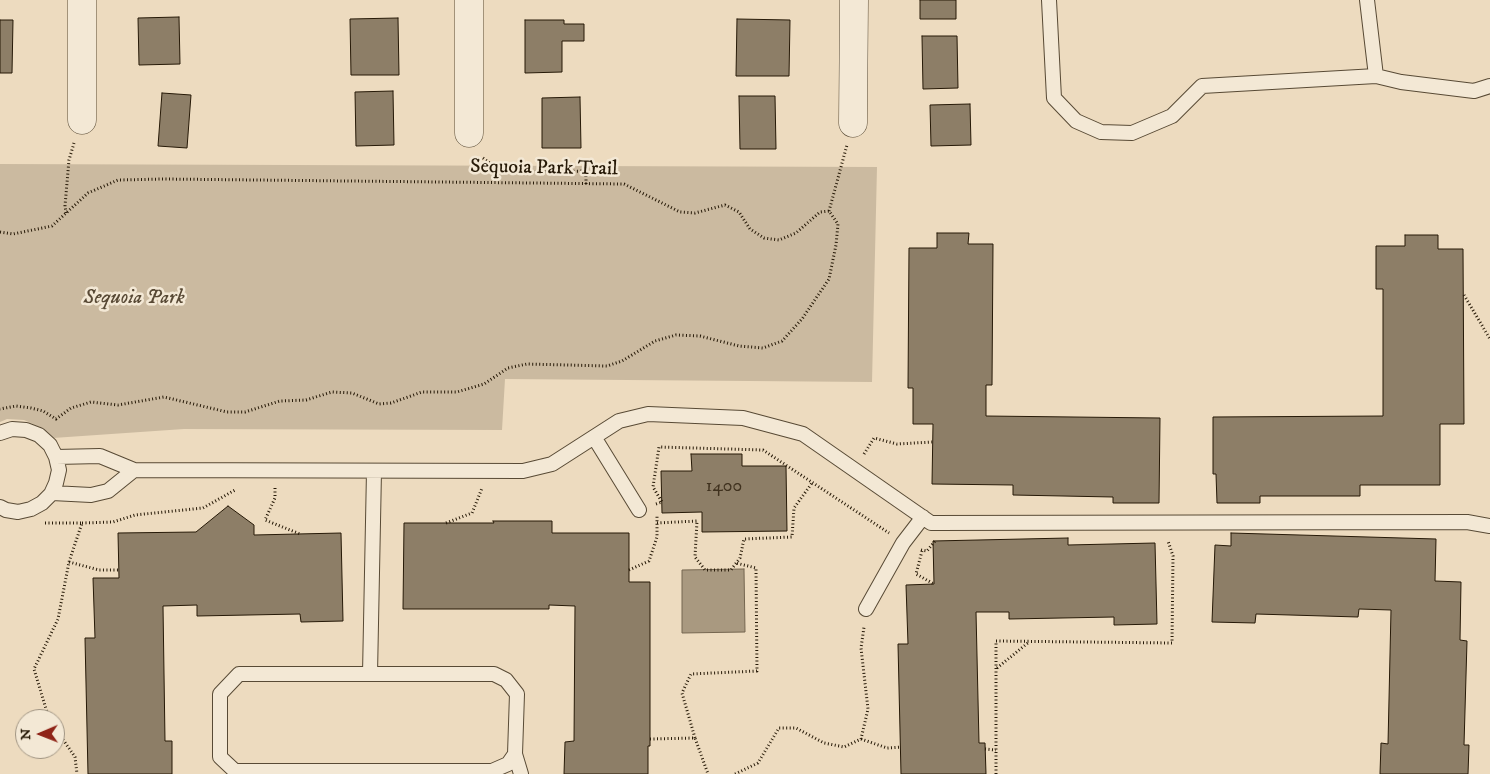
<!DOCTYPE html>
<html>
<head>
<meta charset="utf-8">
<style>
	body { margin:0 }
	#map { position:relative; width:1490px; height:774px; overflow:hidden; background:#eddbbf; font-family:"IM FELL DW Pica",serif }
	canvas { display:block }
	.north { position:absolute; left:15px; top:709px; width:50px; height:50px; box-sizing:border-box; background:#f3e8d5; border:1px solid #a19583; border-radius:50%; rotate:269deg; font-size:14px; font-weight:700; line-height:20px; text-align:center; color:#261907 }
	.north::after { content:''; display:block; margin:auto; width:18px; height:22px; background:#8f2418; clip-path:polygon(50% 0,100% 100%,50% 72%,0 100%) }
</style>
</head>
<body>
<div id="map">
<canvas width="1490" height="774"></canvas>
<div class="north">N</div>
</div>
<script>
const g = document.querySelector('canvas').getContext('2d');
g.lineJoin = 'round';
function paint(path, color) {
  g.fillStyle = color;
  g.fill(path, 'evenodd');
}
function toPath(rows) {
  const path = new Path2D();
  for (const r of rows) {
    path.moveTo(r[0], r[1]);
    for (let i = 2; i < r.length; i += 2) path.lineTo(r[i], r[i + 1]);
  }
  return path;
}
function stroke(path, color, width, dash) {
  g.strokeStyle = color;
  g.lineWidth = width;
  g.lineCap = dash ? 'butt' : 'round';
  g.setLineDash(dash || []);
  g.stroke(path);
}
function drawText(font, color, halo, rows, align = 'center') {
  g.font = font + ' "IM FELL DW Pica",serif';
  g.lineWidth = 5;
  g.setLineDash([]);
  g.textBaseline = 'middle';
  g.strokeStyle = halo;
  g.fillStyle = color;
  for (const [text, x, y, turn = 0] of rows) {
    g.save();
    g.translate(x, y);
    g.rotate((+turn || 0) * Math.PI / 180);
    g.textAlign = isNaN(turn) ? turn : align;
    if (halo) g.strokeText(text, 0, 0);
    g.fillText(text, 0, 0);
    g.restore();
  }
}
paint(toPath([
	[0,164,877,167,872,382,505,379,502,430,184,429,53,438,40,427,24,420,7,419,0,422]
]), '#cbbaa0');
const water = toPath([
	[744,569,745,632,682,633,682,570,744,569]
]);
paint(water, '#a99980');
stroke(water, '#756650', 1);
const building = toPath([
	[920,0,956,0,956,19,920,19,920,0],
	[179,17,180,64,139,65,138,18,179,17],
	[398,18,399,75,351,75,350,19,398,18],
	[737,19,790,20,789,76,736,76,737,19],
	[0,20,13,20,12,73,0,73,0,20],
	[525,20,564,20,564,24,584,24,584,41,562,41,562,72,525,73,525,20],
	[922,36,957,36,958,88,923,89,922,36],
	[393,91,394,145,356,146,355,92,393,91],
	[162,93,191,95,187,148,158,146,162,93],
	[739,96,775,96,776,149,740,149,739,96],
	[580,97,581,148,542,148,542,98,580,97],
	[970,104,971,145,931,146,930,105,970,104],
	[937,233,969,233,968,244,993,244,992,385,986,385,986,416,1160,418,1159,503,1113,503,1113,497,1013,495,1013,485,932,484,933,424,913,424,913,388,908,388,909,248,937,248,937,233],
	[1405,235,1438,235,1438,249,1463,249,1464,424,1440,424,1440,485,1360,485,1360,496,1260,496,1260,503,1217,503,1216,474,1213,474,1213,417,1383,416,1383,289,1376,289,1376,246,1405,246,1405,235],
	[691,454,742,454,742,466,786,466,787,531,702,532,702,512,662,513,661,471,692,471,691,454],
	[228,506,254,525,254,535,341,533,343,621,301,622,300,614,197,616,197,605,163,606,165,741,172,741,172,774,88,774,85,638,95,638,93,578,119,578,118,533,196,532,228,506],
	[493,521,552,521,552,533,629,533,629,582,650,582,650,746,648,746,648,774,564,774,565,742,574,741,575,606,549,605,549,609,403,609,404,523,494,523,493,521],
	[1231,533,1436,539,1435,581,1461,582,1460,640,1467,641,1464,745,1469,745,1468,774,1380,774,1381,743,1388,744,1391,610,1359,609,1358,617,1256,614,1255,623,1212,622,1215,545,1231,546,1231,533],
	[1068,538,1068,545,1155,543,1157,624,1114,625,1114,617,1009,619,1009,612,976,612,979,743,985,743,986,774,901,774,898,644,908,644,906,585,934,584,933,541,1068,538]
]);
paint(building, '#8d7e67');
stroke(building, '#261907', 1);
const lane = toPath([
	[1049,0,1054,98,1076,121,1101,132,1132,133,1172,116,1202,86,1376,76,1401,82,1474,91,1490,86],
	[1367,0,1376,76],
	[0,433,12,429,26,430,39,435,50,445,56,457,59,470,56,483,51,494,42,503,31,509,18,512,6,510,0,507],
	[594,437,639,510],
	[56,457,100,456,134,470,523,471,552,464,619,421,648,414,743,418,803,434,931,523,1467,522,1490,526],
	[52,493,91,495,108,491,134,470],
	[866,609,903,543,923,517],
	[370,674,494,674,506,680,517,694,515,754,508,764,492,771,235,771,220,757,220,694,239,674,370,674,374,471],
	[515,754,521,774]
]);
const street = toPath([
	[82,120,82,0],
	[853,123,854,0],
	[469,133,469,0]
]);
stroke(lane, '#584a35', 16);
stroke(street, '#584a35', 29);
stroke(toPath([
	[483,158,499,170,524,172,586,171,586,184],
	[829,211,847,145],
	[66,213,65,206,69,160,74,143],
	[0,232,13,234,52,226,88,193,118,180,164,179,624,184,680,212,695,213,725,205,739,212,750,229,764,238,779,240,796,233,820,212,829,211,838,224,836,245,829,279,802,319,782,341,763,348,739,346,700,336,676,335,655,341,622,361,607,366,527,364,508,368,484,384,457,392,422,392,391,403,379,404,352,393,332,392,306,400,280,401,245,412,227,412,164,397,118,405,91,402,71,408,56,419,43,411,31,408,16,406,0,409],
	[1464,295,1490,339],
	[864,454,874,438,897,444,932,442],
	[275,488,275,498,265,520,300,534],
	[656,504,662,502,653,487,659,447,763,450,889,533],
	[45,523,82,523,69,562,58,619,34,669,49,719],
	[82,523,113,522,135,515,203,508,235,490],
	[446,523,472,513,482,488],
	[657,523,697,521,695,557,705,570,731,570,740,558,744,539,792,537,794,508,812,483],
	[921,550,927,551,935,541],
	[922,551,916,574,934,584],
	[69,562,99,570,119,570],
	[629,570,649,561,657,537,657,515],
	[997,668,1029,642],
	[55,728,75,757,77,774],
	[695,738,682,693,691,674,757,671,756,568,736,563],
	[650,739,695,738,708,774],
	[861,739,887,748,901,747],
	[985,749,996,750],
	[735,774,758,763,779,728,796,728,824,743,844,747,861,739,868,709,861,648,864,627],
	[996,774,996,641,1172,643,1173,556,1168,541]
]), '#261907', 3, [1, 2.5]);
stroke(lane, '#f3e8d5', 14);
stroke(street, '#f3e8d5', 28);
drawText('18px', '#40321f', null, [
	["1400",724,487]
]);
drawText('20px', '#261907', '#f3e8d5', [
	["Sequoia Park Trail",544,169,1]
]);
drawText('italic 20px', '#584935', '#f3e8d5', [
	["Sequoia Park",134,299]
]);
</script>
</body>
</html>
